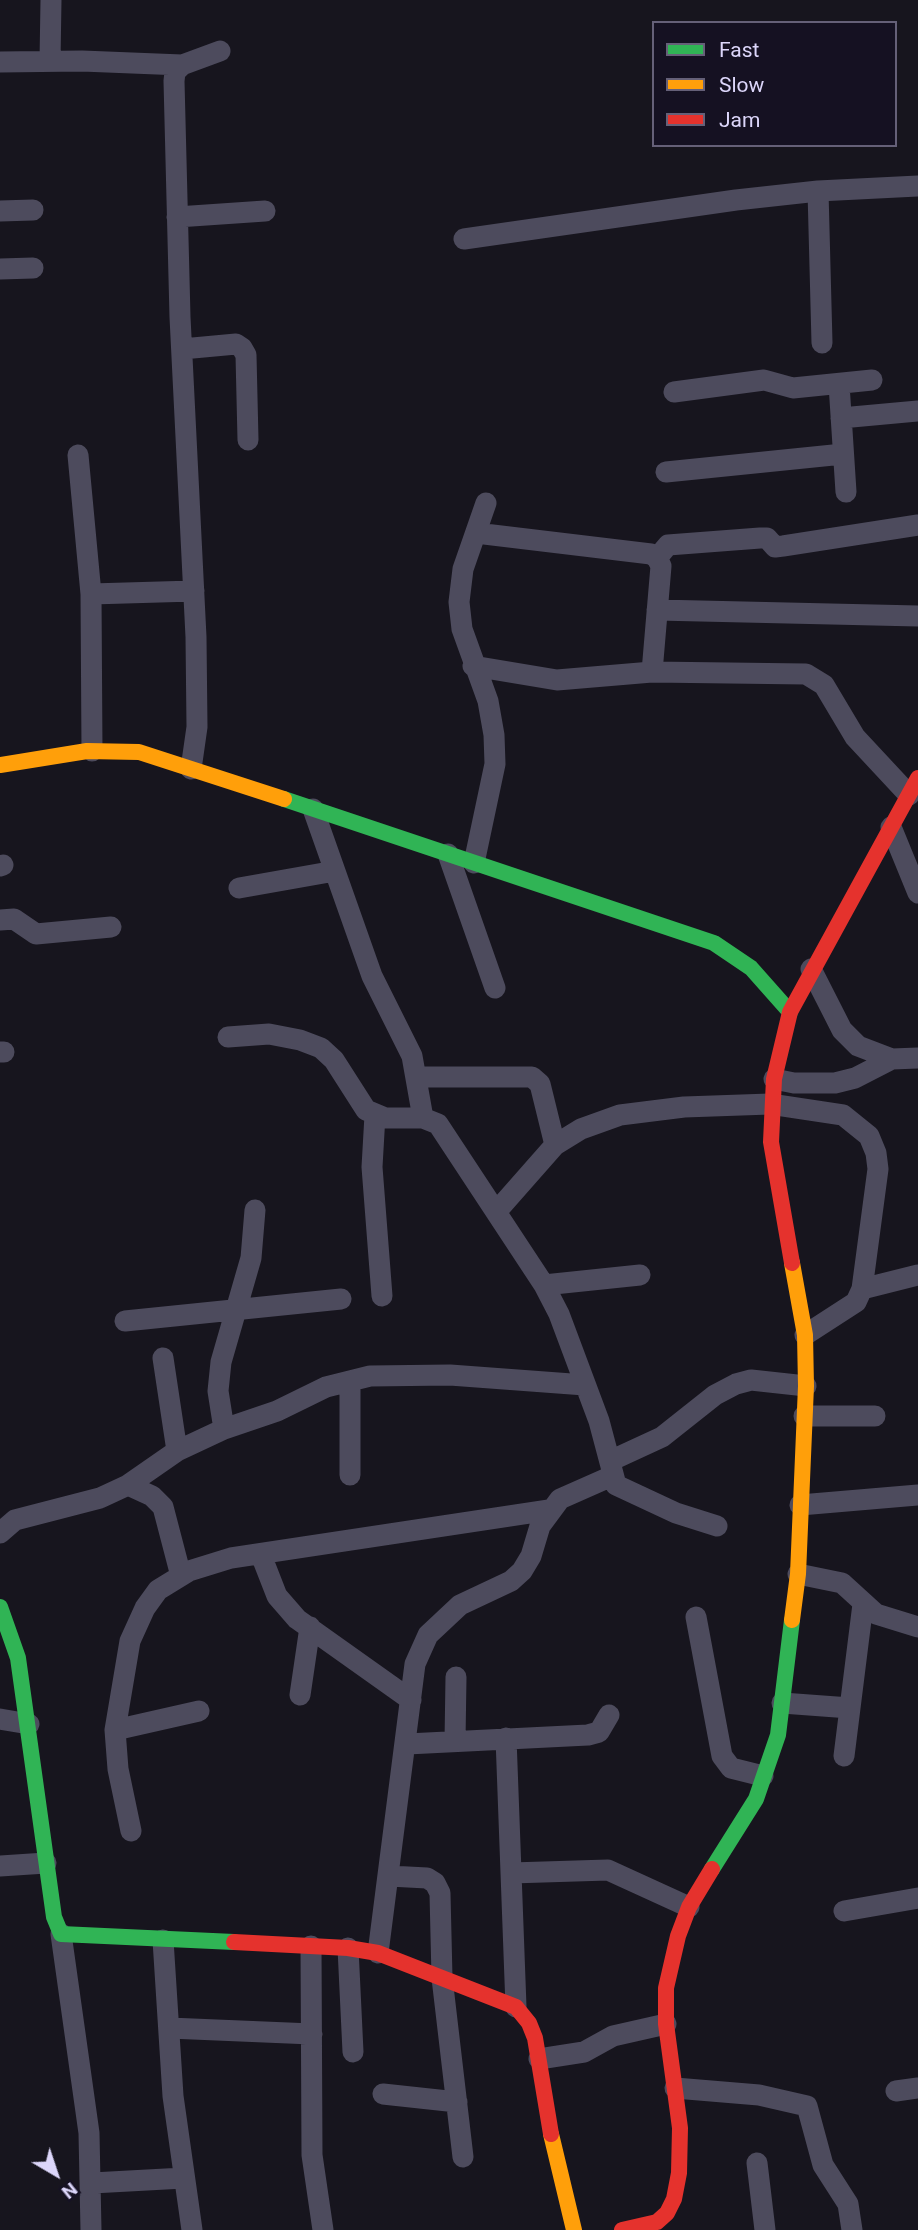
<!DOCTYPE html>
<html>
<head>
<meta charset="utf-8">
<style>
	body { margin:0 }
	#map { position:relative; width:918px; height:2230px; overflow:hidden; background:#17151e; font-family:Roboto,sans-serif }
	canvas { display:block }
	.legend { position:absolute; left:652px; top:21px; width:245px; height:126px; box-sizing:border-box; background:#151122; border:2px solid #656078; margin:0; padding:9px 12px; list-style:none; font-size:21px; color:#dcd6fa }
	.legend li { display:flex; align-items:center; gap:14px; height:35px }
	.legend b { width:35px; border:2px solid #656078 }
	.north { position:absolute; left:21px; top:2139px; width:70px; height:70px; -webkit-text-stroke:5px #151122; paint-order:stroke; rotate:141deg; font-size:19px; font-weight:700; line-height:28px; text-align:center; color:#dcd6fa }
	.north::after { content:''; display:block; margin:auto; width:24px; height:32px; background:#dcd6fa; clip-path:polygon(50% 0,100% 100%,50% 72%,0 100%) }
</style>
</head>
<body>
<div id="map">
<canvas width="918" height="2230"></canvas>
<ul class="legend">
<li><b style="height:9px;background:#30b455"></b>Fast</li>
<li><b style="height:9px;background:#ff9f0a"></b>Slow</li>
<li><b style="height:9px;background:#e5322d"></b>Jam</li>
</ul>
<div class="north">N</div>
</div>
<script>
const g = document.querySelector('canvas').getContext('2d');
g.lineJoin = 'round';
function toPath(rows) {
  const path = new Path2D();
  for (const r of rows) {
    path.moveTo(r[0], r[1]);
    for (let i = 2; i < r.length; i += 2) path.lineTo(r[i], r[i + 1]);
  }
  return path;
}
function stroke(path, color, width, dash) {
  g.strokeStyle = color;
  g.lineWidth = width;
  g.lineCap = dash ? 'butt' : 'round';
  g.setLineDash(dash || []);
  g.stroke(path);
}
stroke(toPath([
	[50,61,51,0],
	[0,62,82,61,182,65],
	[818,191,822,343],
	[0,211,33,210],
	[177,217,265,211],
	[464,239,736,200,818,191,918,186],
	[0,269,33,268],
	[182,349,236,344,242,348,246,355,248,440],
	[839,384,846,492],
	[674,392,764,380,793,388,872,380],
	[841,418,918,411],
	[78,455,91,594,92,751],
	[666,472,843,454],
	[476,533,651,554,657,558,661,566,652,672],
	[657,558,668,545,760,538,767,538,775,547,783,546,918,525],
	[91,594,194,591],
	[657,610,918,616],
	[473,666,557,680,652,672,806,674,824,685,855,737,909,795],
	[191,769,197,727,196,637,180,317,174,81,175,72,182,65,220,51],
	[313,809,372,976,412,1056,423,1118],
	[891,827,918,893],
	[448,854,495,988],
	[474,863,495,764,494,735,488,701,462,629,459,602,463,569,486,503],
	[0,866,3,865],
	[239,888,335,871],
	[0,920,14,919,36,934,111,927],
	[811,969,842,1030,858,1046,892,1059,918,1058],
	[228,1037,269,1034,300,1040,321,1048,334,1060,366,1110,385,1118,423,1118,438,1124,544,1285,559,1314,599,1421,616,1485,676,1513,717,1526],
	[0,1052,4,1052],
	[417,1077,532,1077,540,1084,555,1145],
	[774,1079,794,1083,835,1083,855,1078,892,1059],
	[375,1115,372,1167,382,1296],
	[496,1212,555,1145,581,1129,620,1115,684,1107,770,1104,843,1115,869,1136,876,1153,878,1169,862,1289,856,1302,805,1335],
	[544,1285,640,1275],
	[862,1289,918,1275],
	[125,1321,341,1299],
	[163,1358,177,1451],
	[350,1381,350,1475],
	[804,1416,875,1416],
	[224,1429,218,1391,221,1362,251,1258,255,1210],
	[610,1461,662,1437,715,1395,736,1384,751,1380,806,1386],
	[128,1485,152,1496,163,1507,181,1576],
	[800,1505,918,1495],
	[0,1533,15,1520,100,1498,128,1485,177,1451,224,1429,277,1411,326,1387,370,1376,450,1375,585,1385],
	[261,1555,277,1596,297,1619,411,1700],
	[798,1574,842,1583,876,1614,918,1627],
	[696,1617,722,1756,731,1768,763,1776],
	[300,1695,310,1627],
	[782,1703,850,1708],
	[0,1719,29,1724],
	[115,1730,199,1711],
	[506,1738,516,2007],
	[455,1741,456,1677],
	[407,1744,588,1735,599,1732,609,1715],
	[844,1756,863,1604],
	[131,1831,118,1769,115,1730,130,1641,145,1608,158,1590,189,1571,231,1558,549,1510],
	[0,1866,46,1863],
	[511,1873,608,1870,689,1907],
	[389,1876,427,1878,435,1883,440,1893,442,1978,463,2157],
	[844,1911,918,1898],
	[61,1934,89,2133,91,2230],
	[163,1940,173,2096,192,2230],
	[311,1946,312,2155,323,2230],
	[348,1948,353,2052],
	[378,1953,415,1664,428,1635,460,1605,511,1581,522,1571,531,1556,540,1526,560,1499,612,1476],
	[169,2028,312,2034],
	[539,2059,584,2052,613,2036,666,2024],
	[675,2088,759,2095,807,2106,823,2165,848,2204,852,2230],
	[896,2091,918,2088],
	[383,2094,457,2102],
	[757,2163,765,2230],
	[92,2183,184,2178]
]), '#4d4b5d', 21);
stroke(toPath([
	[284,799,714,943,751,968,790,1012],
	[0,1607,18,1658,54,1917,61,1934,234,1942],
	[712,1869,756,1799,778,1735,792,1620]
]), '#30b455', 16);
stroke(toPath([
	[0,765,87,751,139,752,284,799],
	[792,1263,805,1335,806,1386,798,1574,792,1620],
	[551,2134,574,2230]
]), '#ff9f0a', 16);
stroke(toPath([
	[792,1263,771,1142,774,1079,790,1012,918,778],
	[234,1942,348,1948,378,1953,516,2007,529,2023,535,2038,551,2134],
	[622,2230,657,2222,667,2213,674,2199,679,2173,680,2128,666,2024,666,1988,678,1936,689,1907,712,1869]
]), '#e5322d', 16);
</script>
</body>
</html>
